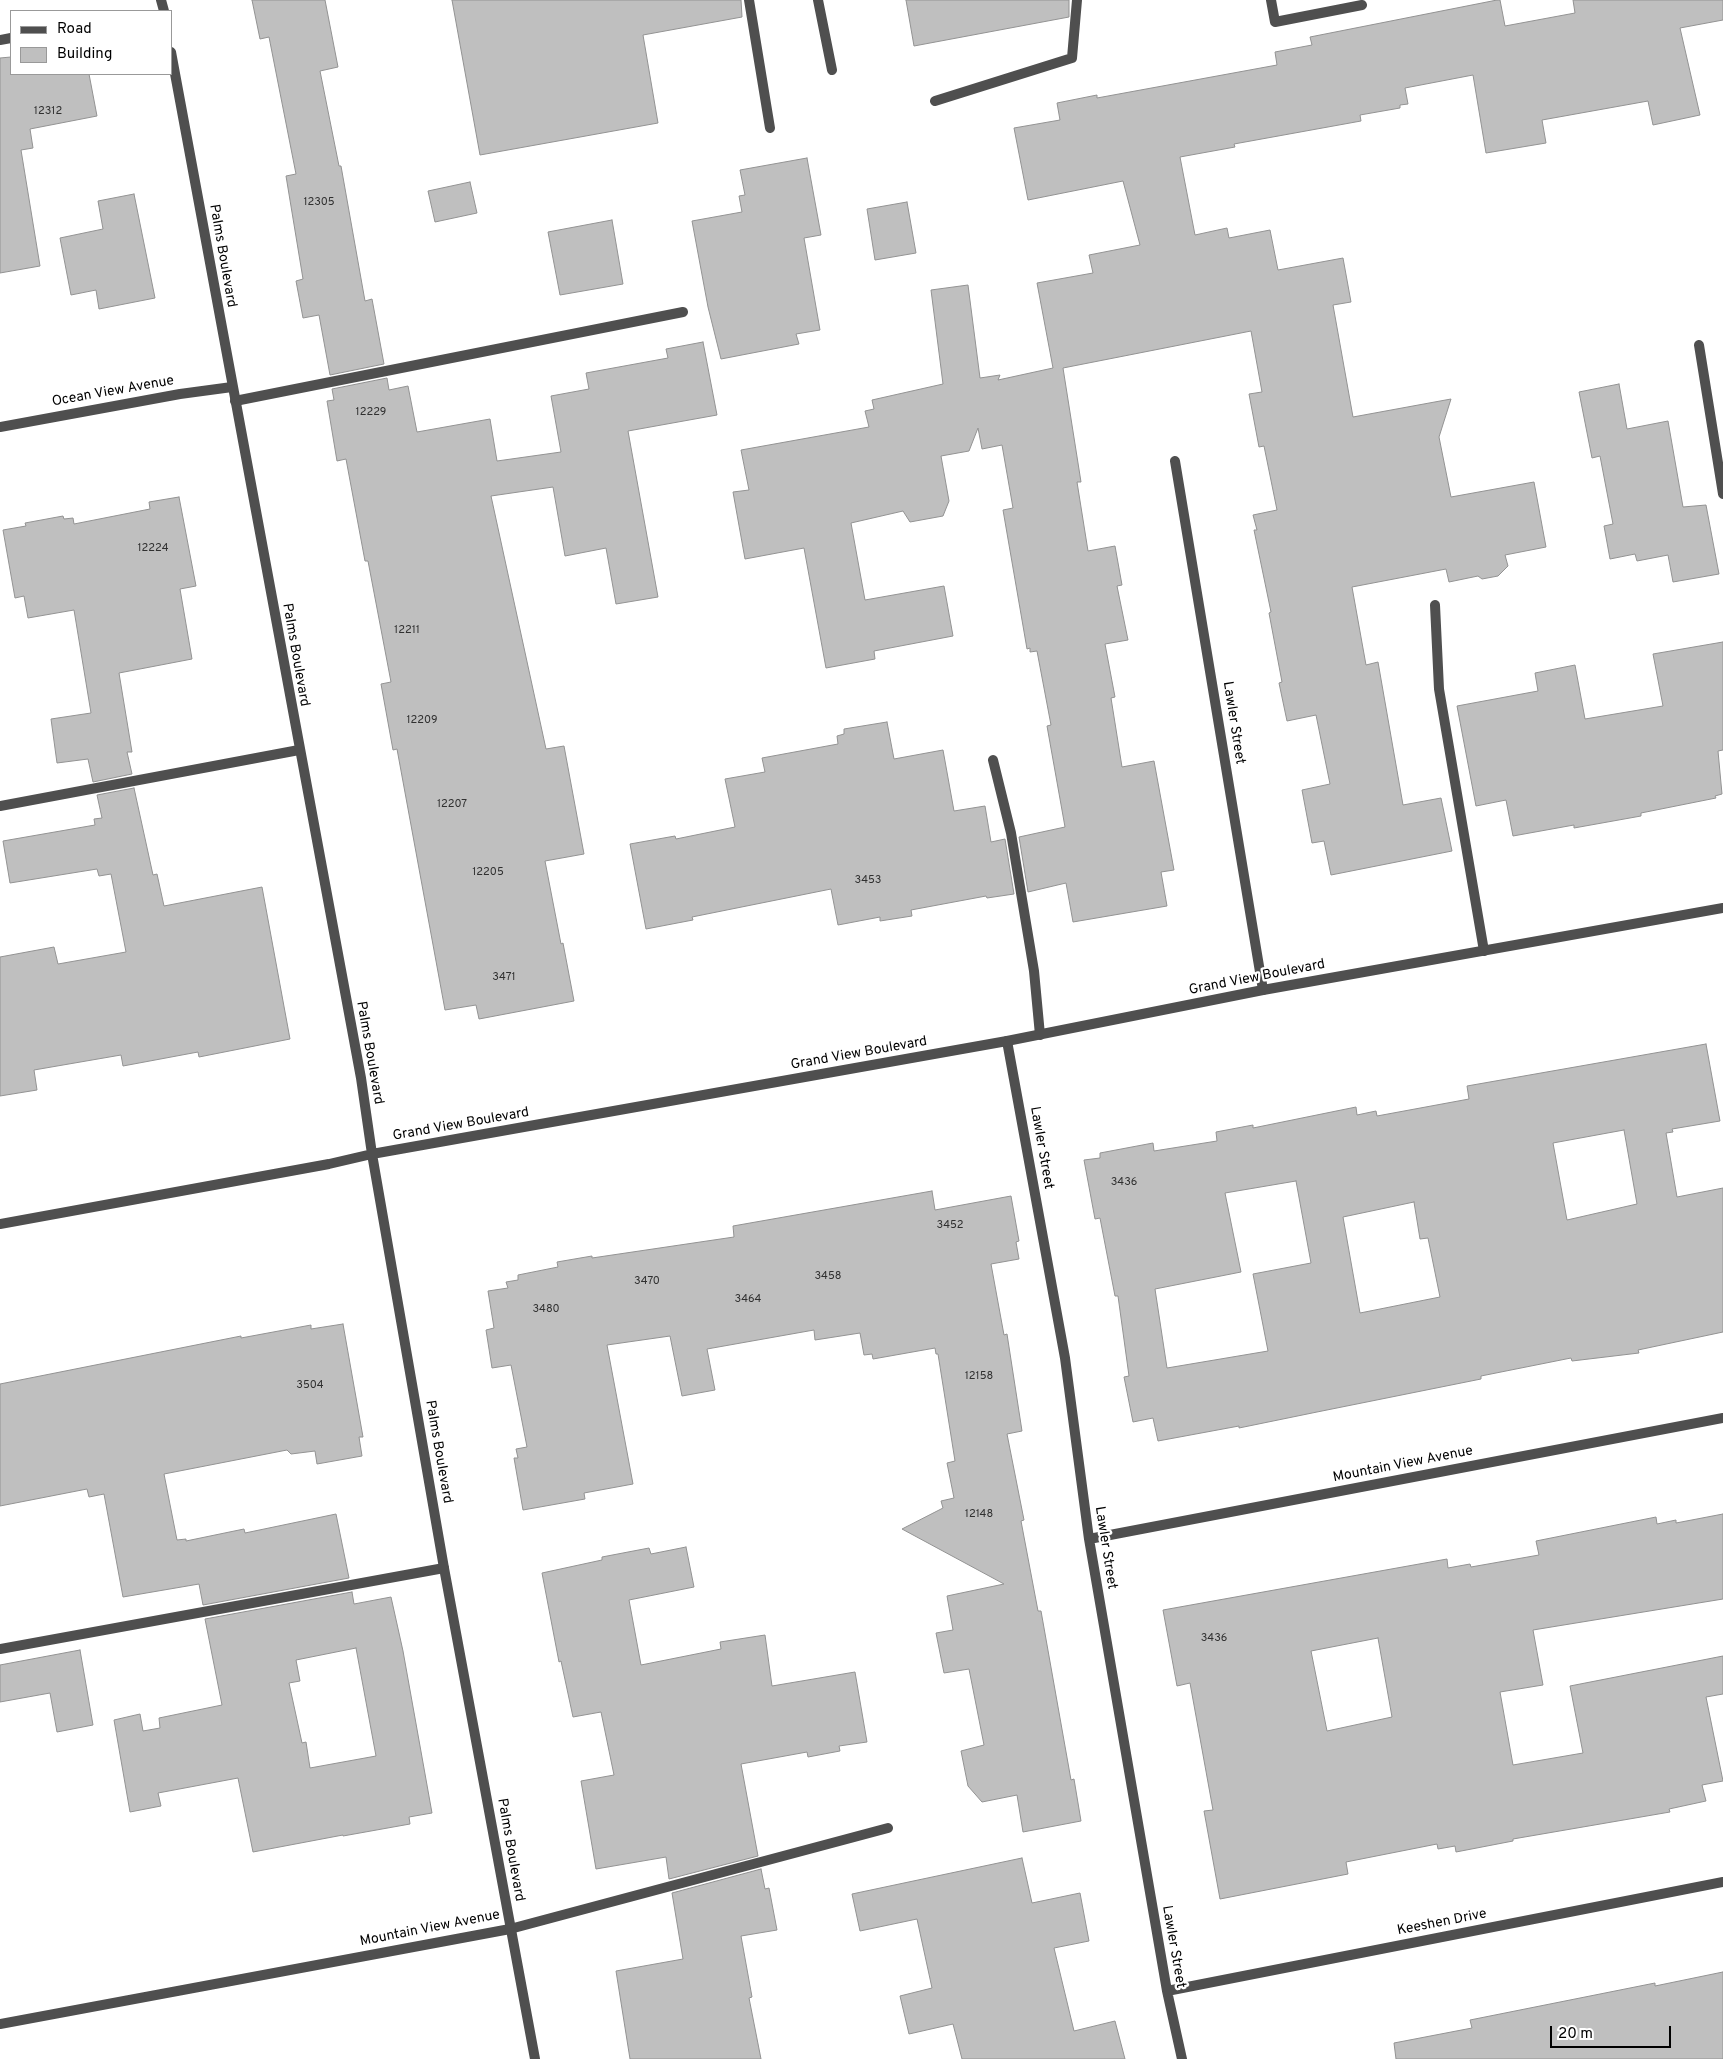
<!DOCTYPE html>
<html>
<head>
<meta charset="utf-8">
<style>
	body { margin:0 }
	#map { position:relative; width:1723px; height:2059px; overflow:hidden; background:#fff; font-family:Overpass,sans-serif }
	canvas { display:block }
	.legend { position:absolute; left:10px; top:10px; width:162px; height:65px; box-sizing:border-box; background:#fff; border:1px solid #999; margin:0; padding:6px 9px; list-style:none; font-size:15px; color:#000 }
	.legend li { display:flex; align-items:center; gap:10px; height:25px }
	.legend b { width:25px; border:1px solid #999 }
	.scale { position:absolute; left:1550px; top:2026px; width:121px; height:22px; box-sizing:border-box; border:2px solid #000; border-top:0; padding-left:6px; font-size:15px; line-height:18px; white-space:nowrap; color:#000; -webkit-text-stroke:4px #fff; paint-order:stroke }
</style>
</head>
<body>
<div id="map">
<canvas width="1723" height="2059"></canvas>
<ul class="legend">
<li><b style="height:6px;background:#4f4f4f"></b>Road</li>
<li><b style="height:14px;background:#bfbfbf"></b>Building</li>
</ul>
<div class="scale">20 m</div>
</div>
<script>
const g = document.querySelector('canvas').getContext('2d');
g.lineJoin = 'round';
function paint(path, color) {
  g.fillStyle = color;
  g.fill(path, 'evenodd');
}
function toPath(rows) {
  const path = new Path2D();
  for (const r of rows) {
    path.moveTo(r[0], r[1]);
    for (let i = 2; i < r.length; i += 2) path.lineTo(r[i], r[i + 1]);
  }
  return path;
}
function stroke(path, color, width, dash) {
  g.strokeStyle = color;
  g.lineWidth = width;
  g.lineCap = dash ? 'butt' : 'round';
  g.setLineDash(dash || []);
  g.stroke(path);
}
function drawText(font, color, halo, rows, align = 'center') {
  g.font = font + ' Overpass,sans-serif';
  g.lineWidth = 4.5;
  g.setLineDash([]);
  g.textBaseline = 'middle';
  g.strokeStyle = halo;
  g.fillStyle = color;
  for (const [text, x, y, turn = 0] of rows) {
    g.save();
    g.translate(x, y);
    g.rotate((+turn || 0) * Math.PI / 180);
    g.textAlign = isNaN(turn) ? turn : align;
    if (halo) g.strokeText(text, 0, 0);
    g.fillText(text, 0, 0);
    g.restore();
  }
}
const building = toPath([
	[252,0,325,0,338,67,320,71,339,166,341,166,365,301,372,299,384,364,330,375,319,315,303,318,296,281,303,279,286,176,296,174,269,37,260,39,252,0],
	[452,0,741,0,742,17,643,35,658,123,480,155,452,0],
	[906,0,1069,0,1069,17,914,46,906,0],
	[1497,0,1500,0,1505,26,1575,13,1573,0,1723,0,1723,20,1680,28,1700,115,1653,125,1648,101,1542,120,1546,143,1486,153,1473,75,1405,88,1408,104,1400,105,1400,108,1360,115,1361,121,1234,144,1235,147,1180,157,1195,235,1227,228,1229,238,1270,230,1278,270,1343,258,1351,302,1333,305,1353,417,1451,399,1439,437,1451,497,1534,482,1546,547,1505,555,1508,566,1498,576,1482,579,1478,576,1449,582,1446,569,1352,587,1366,665,1378,662,1403,805,1441,798,1452,851,1331,875,1324,841,1312,843,1302,790,1330,784,1316,715,1287,721,1279,683,1282,682,1269,613,1271,612,1254,530,1257,530,1253,515,1277,510,1264,446,1259,447,1249,394,1262,392,1251,331,1063,368,1081,482,1077,482,1088,551,1115,546,1122,585,1117,586,1128,640,1105,644,1115,697,1111,698,1122,767,1154,761,1174,870,1161,872,1167,906,1073,922,1066,883,1028,892,1019,837,1065,827,1047,726,1051,725,1037,651,1030,652,1030,648,1027,649,1003,510,1013,508,1002,445,982,449,978,428,969,451,941,456,949,501,943,516,910,522,903,511,851,523,865,600,944,586,953,636,874,651,875,659,826,668,804,548,745,559,733,492,749,490,741,450,869,427,865,411,874,409,872,400,943,384,931,290,968,285,980,378,1000,375,998,380,1053,368,1037,283,1093,273,1089,255,1140,245,1123,181,1028,200,1014,128,1060,120,1057,103,1097,95,1097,98,1277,65,1275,52,1312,45,1310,37,1497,0],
	[11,57,11,74,89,74,97,116,30,129,33,148,21,150,40,266,0,273,0,58,11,57],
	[807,158,821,235,804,238,820,330,796,334,799,344,721,359,708,307,692,221,742,212,739,196,745,195,740,170,807,158],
	[470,182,477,213,435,222,428,191,470,182],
	[134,194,155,298,99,309,96,290,71,295,60,238,103,229,98,201,134,194],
	[907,202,916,253,875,260,867,209,907,202],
	[612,220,623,284,560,295,548,232,612,220],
	[703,342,717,415,628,431,658,597,616,604,606,548,565,556,553,487,491,496,546,749,564,746,584,854,545,861,561,944,563,943,574,1001,479,1019,476,1005,445,1010,397,749,393,750,381,684,391,682,368,561,365,561,346,459,337,461,327,401,334,400,332,389,387,378,389,390,408,386,417,432,490,419,497,461,561,452,551,396,589,389,586,373,668,358,666,349,703,342],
	[1619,384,1627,429,1668,421,1683,507,1706,505,1719,574,1673,582,1668,555,1637,561,1635,554,1610,559,1604,526,1613,524,1600,456,1592,458,1579,392,1619,384],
	[179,497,196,586,180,589,192,659,119,673,132,752,127,752,132,774,93,782,88,759,57,763,51,719,91,713,74,610,28,618,24,596,15,598,3,530,26,526,25,523,63,516,64,519,73,518,74,524,150,509,149,502,179,497],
	[1723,642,1723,750,1718,751,1722,794,1715,796,1716,798,1641,813,1641,816,1574,828,1574,825,1513,836,1506,800,1476,806,1457,706,1538,691,1535,673,1575,665,1585,719,1663,706,1653,654,1723,642],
	[887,722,894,759,943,750,954,811,985,806,991,842,1005,839,1014,894,987,898,986,896,911,910,912,916,880,921,880,917,838,925,831,889,692,917,693,920,646,929,630,844,675,836,676,839,735,827,725,779,765,772,762,758,838,744,837,736,844,734,844,729,887,722],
	[134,788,153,875,157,874,164,906,262,887,290,1039,199,1057,198,1052,123,1066,121,1055,34,1070,37,1090,0,1096,0,957,54,947,58,964,126,952,111,874,99,876,97,869,10,883,3,841,95,825,94,819,102,818,97,795,134,788],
	[1706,1044,1720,1121,1672,1129,1673,1132,1666,1133,1677,1197,1723,1188,1723,1332,1638,1350,1639,1353,1572,1361,1571,1358,1481,1376,1481,1379,1317,1412,1239,1428,1239,1426,1158,1441,1153,1418,1133,1422,1124,1377,1129,1376,1118,1296,1115,1296,1100,1218,1095,1219,1084,1160,1100,1158,1100,1153,1153,1143,1154,1151,1217,1141,1216,1132,1253,1125,1253,1128,1356,1107,1357,1115,1376,1111,1377,1116,1469,1099,1467,1086,1706,1044],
	[1624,1130,1637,1204,1567,1220,1553,1143,1624,1130],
	[1296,1181,1311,1263,1253,1274,1268,1351,1167,1368,1155,1289,1241,1272,1225,1193,1296,1181],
	[1414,1202,1420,1239,1428,1238,1440,1297,1360,1313,1343,1217,1414,1202],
	[932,1191,935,1210,1011,1196,1019,1241,1016,1242,1019,1259,991,1264,1004,1335,1007,1334,1022,1431,1007,1434,1024,1520,1021,1521,1038,1611,1041,1611,1071,1780,1074,1779,1081,1821,1023,1832,1017,1795,982,1802,968,1786,961,1751,984,1745,969,1669,944,1673,936,1633,953,1630,947,1596,1004,1584,902,1529,943,1508,941,1501,954,1498,947,1463,955,1461,938,1354,936,1354,935,1348,873,1359,872,1354,864,1355,860,1333,815,1340,814,1330,707,1349,715,1390,682,1396,670,1336,607,1345,633,1484,584,1493,585,1499,523,1510,514,1458,518,1458,516,1449,527,1447,511,1365,492,1368,486,1330,494,1328,488,1291,508,1288,506,1282,518,1280,518,1275,558,1267,557,1262,592,1256,592,1258,734,1237,733,1226,932,1191],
	[343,1324,363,1437,359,1437,362,1456,317,1464,315,1451,291,1454,287,1450,164,1474,177,1540,186,1539,186,1541,244,1529,245,1533,336,1514,349,1578,203,1605,199,1584,123,1597,104,1494,89,1497,87,1489,0,1506,0,1384,241,1336,241,1338,311,1325,311,1329,343,1324],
	[1723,1514,1723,1599,1533,1630,1543,1685,1500,1692,1513,1765,1583,1753,1570,1686,1723,1656,1723,1694,1706,1697,1723,1781,1702,1785,1706,1801,1669,1809,1670,1812,1513,1839,1513,1841,1456,1852,1455,1846,1438,1849,1437,1844,1346,1862,1348,1874,1220,1899,1204,1811,1213,1810,1190,1683,1177,1686,1163,1610,1447,1559,1448,1568,1470,1564,1471,1567,1539,1555,1536,1541,1656,1517,1657,1524,1676,1520,1676,1523,1723,1514],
	[1378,1638,1392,1717,1327,1731,1311,1651,1378,1638],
	[686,1547,694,1587,629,1600,641,1665,721,1649,720,1642,765,1635,772,1686,855,1672,867,1742,839,1746,840,1751,808,1757,807,1752,741,1764,758,1856,669,1879,666,1857,596,1869,581,1781,614,1775,601,1712,573,1717,561,1661,559,1662,542,1573,602,1560,602,1557,649,1548,651,1554,686,1547],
	[352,1592,354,1604,391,1597,403,1651,432,1813,409,1817,410,1824,343,1836,343,1835,253,1852,238,1778,158,1793,161,1806,130,1812,114,1720,140,1714,143,1731,160,1728,159,1718,222,1705,205,1619,352,1592],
	[356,1648,376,1756,310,1768,306,1742,302,1743,289,1683,300,1681,296,1660,356,1648],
	[80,1650,93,1725,57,1732,50,1693,0,1702,0,1665,80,1650],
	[1022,1858,1032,1903,1080,1893,1089,1941,1054,1948,1074,2031,1115,2021,1125,2059,962,2059,953,2024,909,2034,900,1996,932,1988,917,1919,860,1931,852,1894,1022,1858],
	[761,1869,765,1889,769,1888,777,1930,741,1936,752,1997,749,1998,761,2059,630,2059,616,1971,683,1959,672,1893,761,1869],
	[1723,1972,1723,2059,1396,2059,1394,2043,1472,2028,1470,2020,1655,1983,1655,1986,1723,1972]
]);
paint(building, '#bfbfbf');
stroke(building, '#939393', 1);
stroke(toPath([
	[749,0,770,128],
	[818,0,832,70],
	[1271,0,1275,22,1362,5],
	[0,40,11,38],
	[935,101,1072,58,1077,0],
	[1699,345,1723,494],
	[235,401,683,312],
	[1435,605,1439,689,1484,951],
	[993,760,1011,833,1034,971,1040,1035],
	[0,806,299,750],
	[0,1649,444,1568],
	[510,1929,888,1828]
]), '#4f4f4f', 10);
stroke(toPath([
	[0,427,180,394,232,387],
	[1175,461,1263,990],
	[1007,1041,1065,1358,1089,1539,1167,1991,1182,2059],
	[1089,1539,1723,1418],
	[1167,1991,1723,1882],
	[0,2024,510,1929]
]), '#4f4f4f', 10);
stroke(toPath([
	[161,0,164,11],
	[171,52,361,1078,372,1154,444,1568,535,2059],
	[0,1224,329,1164,372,1154,1007,1041,1263,990,1723,908]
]), '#4f4f4f', 10);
drawText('11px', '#303030', null, [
	["12312",48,112],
	["12305",319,203],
	["12229",371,413],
	["12224",153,549],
	["12211",407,631],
	["12209",422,721],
	["12207",452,805],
	["12205",488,873],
	["3453",868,881],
	["3471",504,978],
	["3436",1124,1183],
	["3452",950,1226],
	["3458",828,1277],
	["3470",647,1282],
	["3464",748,1300],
	["3480",546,1310],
	["12158",979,1377],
	["3504",310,1386],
	["12148",979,1515],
	["3436",1214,1639]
]);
drawText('14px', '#000', '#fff', [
	["Palms Boulevard",222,256,80],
	["Ocean View Avenue",113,392,-10],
	["Palms Boulevard",295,655,80],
	["Lawler Street",1233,723,81],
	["Grand View Boulevard",1257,978,-11],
	["Palms Boulevard",369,1053,80],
	["Grand View Boulevard",859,1054,-10],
	["Grand View Boulevard",461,1125,-10],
	["Lawler Street",1041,1148,80],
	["Palms Boulevard",438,1452,80],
	["Mountain View Avenue",1403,1465,-11],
	["Lawler Street",1105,1548,81],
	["Palms Boulevard",510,1850,80],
	["Keeshen Drive",1442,1923,-11],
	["Mountain View Avenue",430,1929,-11],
	["Lawler Street",1173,1947,80]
]);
</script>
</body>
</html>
